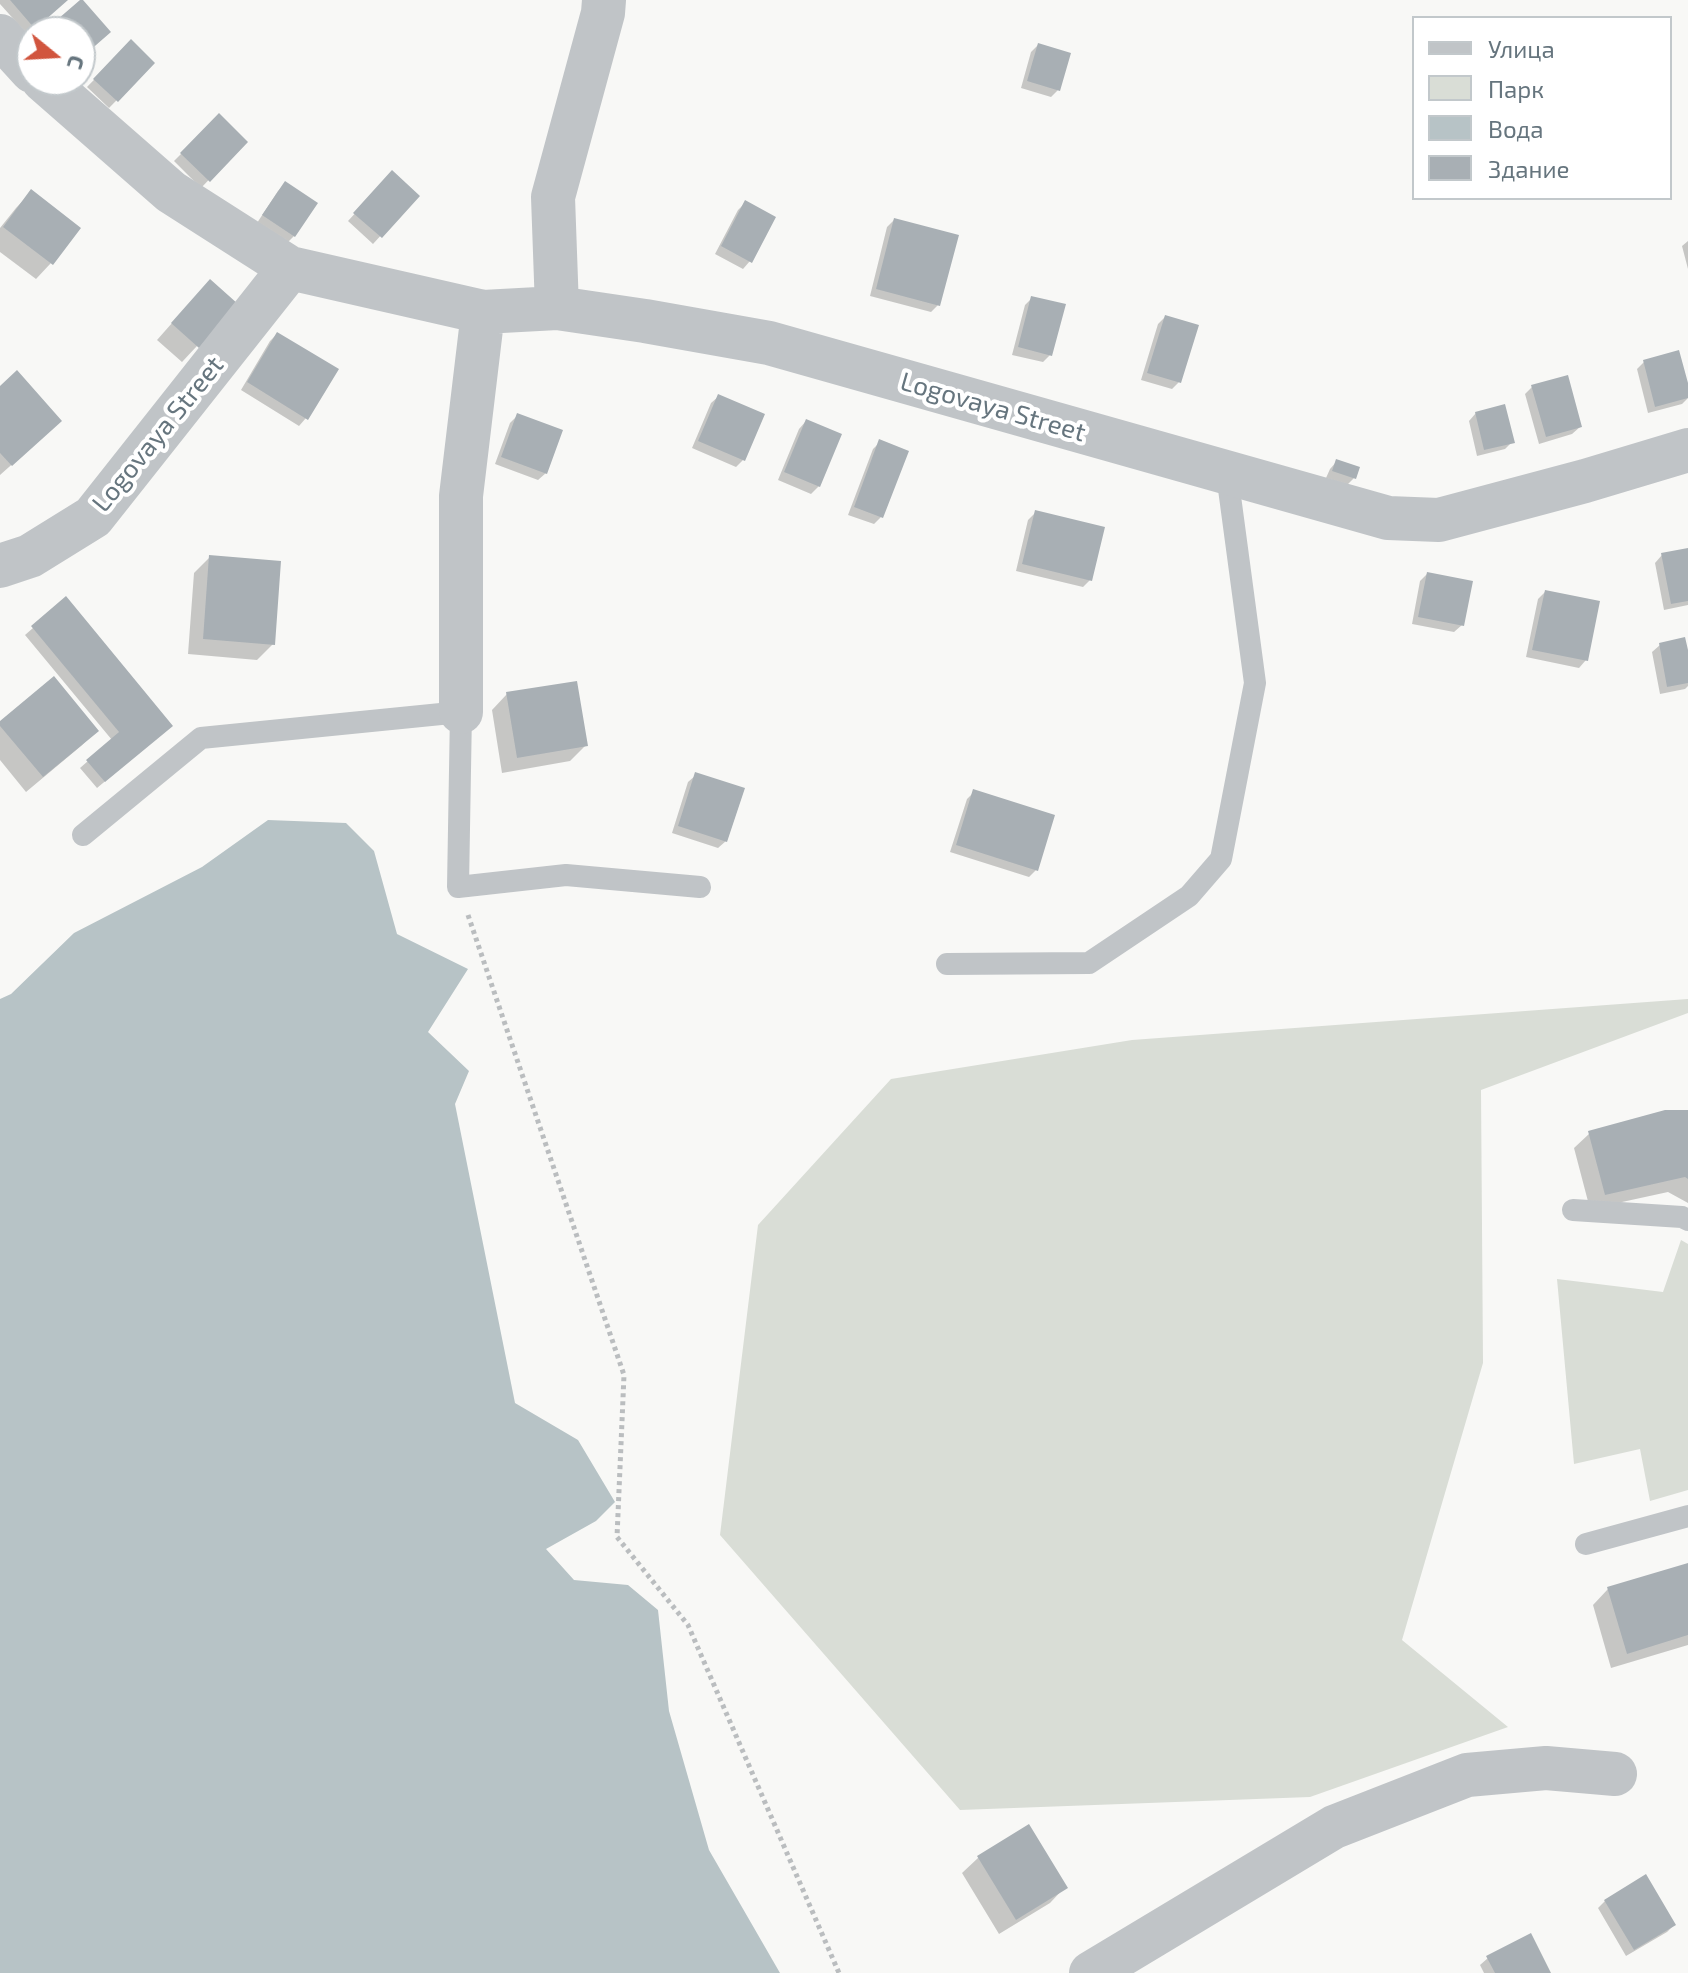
<!DOCTYPE html>
<html>
<head>
<meta charset="utf-8">
<style>
	body { margin:0 }
	#map { position:relative; width:1688px; height:1973px; overflow:hidden; background:#f8f8f6; font-family:"Exo 2",sans-serif }
	canvas { display:block }
	.legend { position:absolute; left:1412px; top:16px; width:260px; height:184px; box-sizing:border-box; background:#fff; border:2px solid #c2c8cb; margin:0; padding:10px 14px; list-style:none; font-size:24px; color:#66757e }
	.legend li { display:flex; align-items:center; gap:16px; height:40px }
	.legend b { width:40px; border:2px solid #c2c8cb }
	.north { position:absolute; left:16px; top:16px; width:80px; height:80px; box-sizing:border-box; background:#fff; border:2px solid #c2c8cb; border-radius:50%; rotate:108deg; font-size:22px; font-weight:700; line-height:32px; text-align:center; color:#66757e }
	.north::after { content:''; display:block; margin:auto; width:28px; height:36px; background:#d1553e; clip-path:polygon(50% 0,100% 100%,50% 72%,0 100%) }
</style>
</head>
<body>
<div id="map">
<canvas width="1688" height="1973"></canvas>
<ul class="legend">
<li><b style="height:10px;background:#c0c4c7"></b>Улица</li>
<li><b style="height:22px;background:#d9ddd6"></b>Парк</li>
<li><b style="height:22px;background:#b7c3c6"></b>Вода</li>
<li><b style="height:22px;background:#a8afb4"></b>Здание</li>
</ul>
<div class="north">С</div>
</div>
<script>
const g = document.querySelector('canvas').getContext('2d');
g.lineJoin = 'round';
function paint(path, color) {
  g.fillStyle = color;
  g.fill(path, 'evenodd');
}
function toPath(rows) {
  const path = new Path2D();
  for (const r of rows) {
    path.moveTo(r[0], r[1]);
    for (let i = 2; i < r.length; i += 2) path.lineTo(r[i], r[i + 1]);
  }
  return path;
}
function stroke(path, color, width, dash) {
  g.strokeStyle = color;
  g.lineWidth = width;
  g.lineCap = dash ? 'butt' : 'round';
  g.setLineDash(dash || []);
  g.stroke(path);
}
function drawText(font, color, halo, rows, align = 'center') {
  g.font = font + ' "Exo 2",sans-serif';
  g.lineWidth = 8;
  g.setLineDash([]);
  g.textBaseline = 'middle';
  g.strokeStyle = halo;
  g.fillStyle = color;
  for (const [text, x, y, turn = 0] of rows) {
    g.save();
    g.translate(x, y);
    g.rotate((+turn || 0) * Math.PI / 180);
    g.textAlign = isNaN(turn) ? turn : align;
    if (halo) g.strokeText(text, 0, 0);
    g.fillText(text, 0, 0);
    g.restore();
  }
}
paint(toPath([
	[1688,999,1688,1013,1481,1090,1483,1363,1402,1640,1508,1727,1310,1797,960,1810,720,1535,758,1225,891,1079,1132,1040],
	[1681,1240,1688,1244,1688,1490,1650,1501,1640,1449,1574,1464,1557,1279,1663,1292]
]), '#d9ddd6');
paint(toPath([
	[268,820,346,823,374,851,397,934,468,969,428,1032,469,1071,455,1104,515,1403,578,1440,615,1502,596,1521,546,1549,574,1580,628,1585,658,1610,669,1711,709,1850,780,1973,0,1973,0,999,11,994,74,933,202,867]
]), '#b7c3c6');
paint(toPath([
	[0,0,66,0,27,34,0,4],
	[131,42,153,63,109,108,87,87],
	[1038,45,1058,90,1051,97,1021,88,1031,52],
	[219,116,245,142,201,188,174,161],
	[392,173,417,196,373,244,348,221],
	[285,184,294,236,287,243,257,223,278,191],
	[31,192,51,263,36,279,0,252,0,228,16,208],
	[745,203,750,261,743,269,715,254,738,210],
	[894,220,938,305,931,312,870,296,887,227],
	[1688,241,1688,269,1682,246],
	[195,297,197,346,182,362,157,340],
	[1032,298,1050,355,1043,362,1012,355,1025,305],
	[1165,317,1179,382,1172,389,1141,380,1158,324],
	[277,334,306,418,299,426,241,390,270,341],
	[1644,362,1688,391,1688,398,1682,404,1648,413,1637,369],
	[1532,387,1580,427,1572,434,1539,444,1525,394],
	[0,388,44,436,0,475],
	[719,396,743,460,736,467,692,448,711,403],
	[1476,413,1512,442,1505,449,1477,456,1469,421],
	[518,415,546,473,538,480,495,464,510,423],
	[806,421,819,486,811,494,778,480,799,429],
	[880,442,881,517,874,524,848,515,873,449],
	[1337,461,1354,478,1347,485,1326,478,1330,469],
	[1035,513,1090,580,1083,587,1016,571,1028,520],
	[1688,550,1688,605,1664,610,1655,563,1662,555],
	[210,557,273,644,257,660,188,654,194,573],
	[1427,574,1462,625,1454,632,1412,624,1420,581],
	[1545,592,1586,660,1579,668,1526,657,1538,599],
	[66,599,163,733,97,788,80,768,112,740,25,635],
	[1660,645,1688,660,1688,686,1685,689,1660,694,1652,652],
	[507,694,585,746,570,761,502,773,492,710],
	[0,723,96,731,81,746,26,792,0,760],
	[696,775,726,841,718,848,672,833,688,782],
	[974,792,1036,870,1029,877,950,852,967,799],
	[1688,1112,1688,1203,1668,1192,1590,1209,1574,1148,1590,1133],
	[1688,1565,1688,1645,1611,1668,1593,1605,1608,1589],
	[1028,1827,1065,1887,1050,1903,999,1934,962,1873,978,1858],
	[1605,1901,1674,1925,1667,1932,1626,1956,1598,1908],
	[1488,1958,1549,1973,1484,1973,1480,1965]
]), '#0003');
paint(toPath([
	[10,0,68,0,35,29],
	[80,0,83,0,111,32,80,59,80,32,57,32,51,25],
	[131,39,155,63,118,102,93,79],
	[1038,43,1071,53,1060,91,1027,81],
	[219,113,248,142,210,182,180,153],
	[392,170,420,196,382,238,353,213],
	[285,181,318,203,295,237,262,215],
	[31,189,81,228,53,265,3,227],
	[745,200,776,217,752,263,721,246],
	[894,218,959,235,940,306,876,289],
	[210,279,238,304,199,348,171,323],
	[1031,296,1066,304,1052,356,1018,347],
	[1165,315,1199,325,1181,383,1147,373],
	[277,332,339,369,308,420,247,382],
	[1679,350,1688,383,1688,398,1655,407,1643,360],
	[17,370,62,421,12,466,0,453,0,386],
	[1568,375,1582,427,1546,437,1531,385],
	[718,394,765,414,745,461,698,441],
	[1505,404,1515,443,1484,450,1475,412],
	[517,413,563,430,547,474,501,457],
	[806,419,842,434,820,487,784,472],
	[879,439,909,451,883,518,854,507],
	[1336,459,1360,467,1356,479,1332,471],
	[1035,510,1105,527,1092,581,1022,564],
	[1688,548,1688,601,1671,604,1661,553],
	[209,555,281,561,275,645,203,639],
	[1427,572,1473,581,1464,626,1418,617],
	[1545,590,1600,601,1588,661,1532,650],
	[66,596,173,726,105,782,86,760,119,732,31,626],
	[1685,637,1688,650,1688,683,1667,687,1659,643],
	[54,676,99,731,43,777,0,726,0,721],
	[577,681,588,746,517,758,506,692],
	[695,772,745,788,727,842,678,826],
	[973,789,1055,815,1038,871,956,845],
	[1665,1110,1688,1110,1688,1179,1685,1177,1605,1195,1588,1131],
	[1688,1563,1688,1635,1627,1654,1607,1587],
	[1029,1824,1068,1888,1016,1920,977,1856],
	[1646,1874,1676,1925,1634,1950,1604,1900],
	[1531,1933,1551,1973,1495,1973,1486,1956]
]), '#a8afb4');
stroke(toPath([
	[468,915,624,1375,617,1537,688,1625,839,1973]
]), '#babdbf', 5, [4, 4]);
stroke(toPath([
	[83,835,201,738,461,712,458,887,566,875,700,887],
	[947,964,1089,963,1189,896,1221,859,1255,683,1227,474],
	[1573,1210,1682,1217,1688,1220],
	[1586,1544,1688,1516]
]), '#c0c4c7', 22);
stroke(toPath([
	[0,36,32,71],
	[43,80,171,192,290,268,483,312,557,308,645,321,769,343,1388,518,1439,520,1585,481,1688,450],
	[557,308,553,197,603,13,604,0],
	[0,566,30,556,93,517,290,268],
	[461,712,461,496,483,312],
	[1091,1973,1334,1827,1467,1775,1546,1768,1615,1774]
]), '#c0c4c7', 44);
drawText('26px', '#66757e', '#fff', [
	["Logovaya Street",993,407,16],
	["Logovaya Street",158,434,-51]
]);
</script>
</body>
</html>
